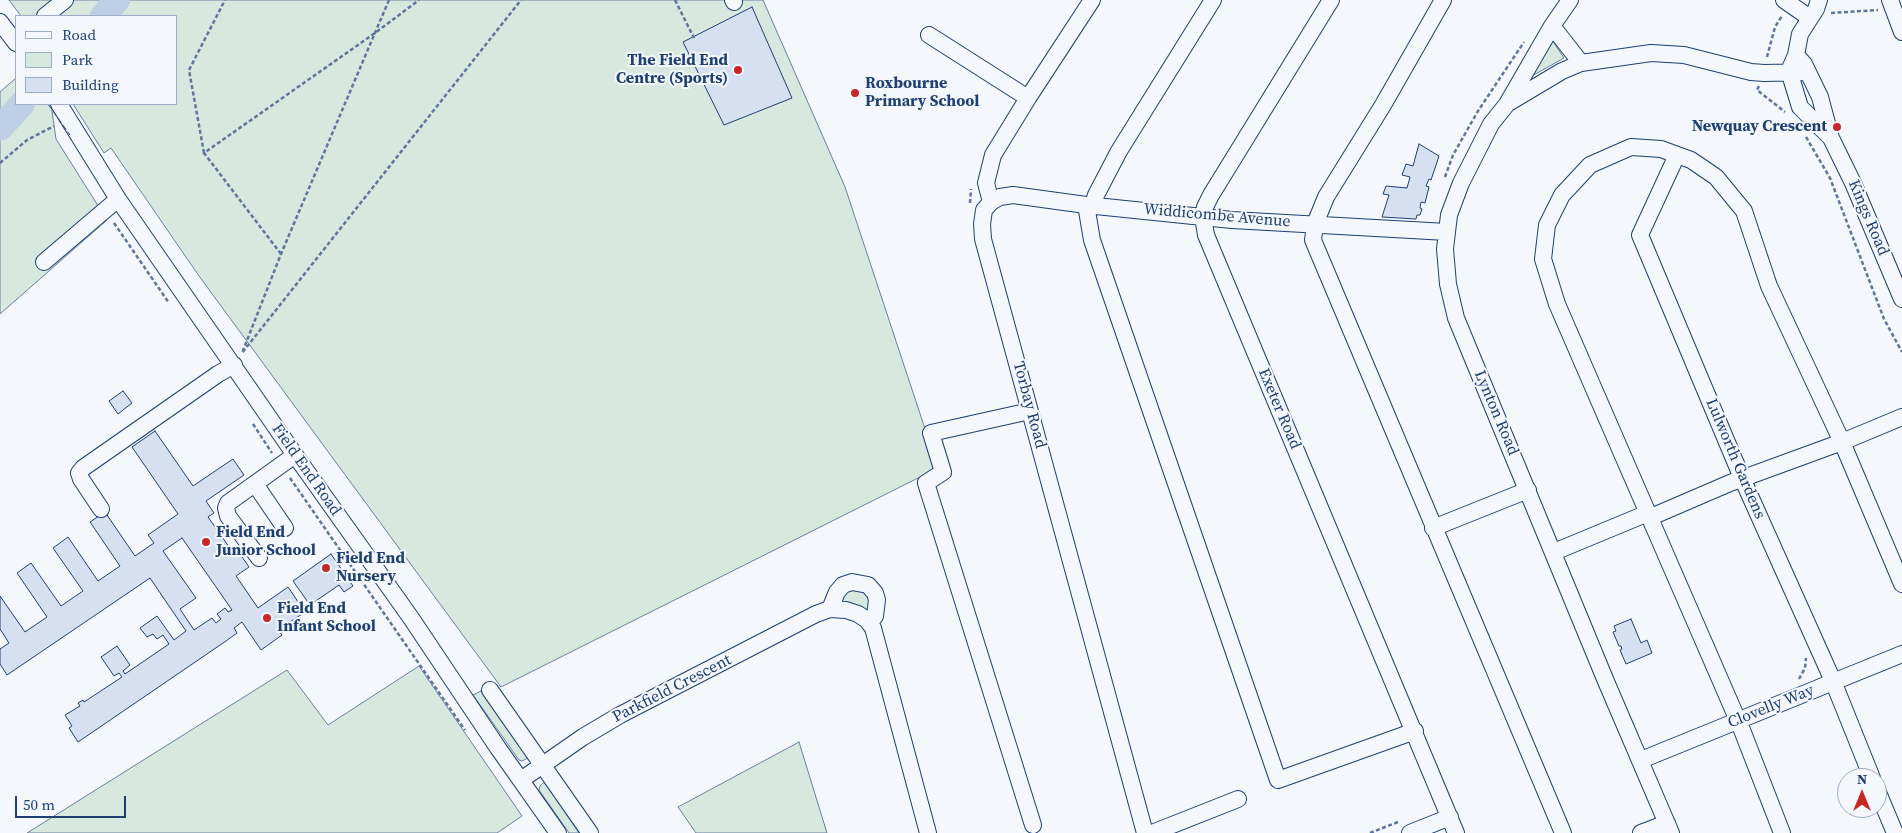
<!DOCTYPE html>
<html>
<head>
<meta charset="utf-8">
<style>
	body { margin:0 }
	#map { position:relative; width:1902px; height:833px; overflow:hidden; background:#f4f7fb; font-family:"Source Serif 4",serif }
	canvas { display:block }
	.legend { position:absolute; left:15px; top:15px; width:162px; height:90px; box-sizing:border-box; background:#f4f7fb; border:1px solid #9eadc5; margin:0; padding:6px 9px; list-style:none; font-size:15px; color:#1d3f73 }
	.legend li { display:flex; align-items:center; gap:10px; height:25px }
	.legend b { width:25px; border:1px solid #9eadc5 }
	.north { position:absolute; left:1837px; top:768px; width:50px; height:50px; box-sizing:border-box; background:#f4f7fb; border:1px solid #9eadc5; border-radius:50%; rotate:0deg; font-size:14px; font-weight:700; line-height:20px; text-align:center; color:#1d3f73 }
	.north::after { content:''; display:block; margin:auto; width:18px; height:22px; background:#c62828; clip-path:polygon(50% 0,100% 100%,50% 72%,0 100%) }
	.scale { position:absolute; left:15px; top:796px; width:111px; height:22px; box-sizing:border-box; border:2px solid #1d3f73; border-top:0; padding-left:6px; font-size:15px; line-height:18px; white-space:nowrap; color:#1d3f73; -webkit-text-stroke:4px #f4f7fb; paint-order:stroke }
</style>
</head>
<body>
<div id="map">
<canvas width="1902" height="833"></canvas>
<ul class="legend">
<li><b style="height:6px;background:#f4f7fb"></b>Road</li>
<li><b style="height:14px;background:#d7e8df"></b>Park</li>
<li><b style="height:14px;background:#d5e0f0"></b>Building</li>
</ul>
<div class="north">N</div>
<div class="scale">50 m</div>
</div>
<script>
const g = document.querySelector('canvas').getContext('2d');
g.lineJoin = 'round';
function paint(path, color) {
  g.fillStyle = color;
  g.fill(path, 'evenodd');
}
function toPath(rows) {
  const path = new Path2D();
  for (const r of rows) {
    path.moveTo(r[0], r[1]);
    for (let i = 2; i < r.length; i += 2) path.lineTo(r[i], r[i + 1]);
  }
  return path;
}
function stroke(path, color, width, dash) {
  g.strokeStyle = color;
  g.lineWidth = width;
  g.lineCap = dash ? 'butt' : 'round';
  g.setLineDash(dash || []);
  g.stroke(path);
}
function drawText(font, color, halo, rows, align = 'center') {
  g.font = font + ' "Source Serif 4",serif';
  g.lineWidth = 4;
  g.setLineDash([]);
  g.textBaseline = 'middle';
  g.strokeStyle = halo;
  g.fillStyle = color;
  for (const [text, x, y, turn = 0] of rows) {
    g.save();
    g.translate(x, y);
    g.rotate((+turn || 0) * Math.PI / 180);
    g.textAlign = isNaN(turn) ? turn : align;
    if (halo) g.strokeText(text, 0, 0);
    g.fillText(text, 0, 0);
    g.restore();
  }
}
const green = toPath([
	[9,0,763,0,845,187,938,468,501,687,199,276,111,148,104,153,73,104,176,104,176,16,21,16,9,0],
	[1550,37,1564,58,1530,77,1550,37],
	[16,78,16,104,51,104,56,139,107,220,0,314,0,92,16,78],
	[860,587,872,598,870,614,838,602,847,588,860,587],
	[419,666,522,816,497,833,27,833,287,670,328,725,419,666],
	[481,691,528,758,522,761,519,760,473,695,481,691],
	[799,742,827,833,696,833,678,807,799,742],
	[544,782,579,833,569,833,539,790,540,786,544,782]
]);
paint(green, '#d7e8df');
stroke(green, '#687fa3', 1);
stroke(toPath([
	[103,16,117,0],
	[0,128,22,104]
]), '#bed0e5', 26);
const building = toPath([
	[752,7,792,98,724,125,683,42,752,7],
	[1419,144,1439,156,1431,180,1429,179,1426,186,1429,187,1425,203,1421,202,1420,208,1422,209,1420,215,1417,215,1416,219,1382,217,1389,195,1383,194,1386,186,1407,188,1410,177,1402,175,1406,164,1413,166,1419,144],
	[123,391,132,403,118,414,109,401,123,391],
	[155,431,193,486,233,459,244,475,206,501,214,513,208,517,234,554,238,551,249,567,236,576,258,608,288,587,305,612,278,630,282,635,261,650,242,622,234,628,237,633,226,641,78,742,69,728,72,726,65,715,80,706,78,703,83,700,84,702,122,677,119,673,114,676,101,657,117,646,130,665,123,671,125,674,169,644,163,635,157,639,153,634,147,637,140,628,157,616,174,640,186,631,150,578,7,675,0,664,0,649,9,643,0,629,0,596,25,632,47,617,17,573,31,563,61,606,83,591,53,548,68,537,98,581,120,566,90,522,105,512,135,556,154,543,148,535,178,514,132,447,155,431],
	[182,538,232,610,228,612,225,608,217,614,221,619,216,623,212,618,194,630,180,609,196,598,163,551,182,538],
	[331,554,353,586,344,592,339,585,310,605,293,581,331,554],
	[1631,619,1641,643,1647,640,1652,653,1626,664,1620,650,1622,649,1621,646,1619,646,1613,632,1616,631,1614,626,1631,619]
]);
paint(building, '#d5e0f0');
stroke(building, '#1d3f73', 1);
const minor = toPath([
	[733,0,734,2],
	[1331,0,1211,195,1205,207,1203,217,1206,235,1456,833],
	[1443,0,1383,105,1326,197,1315,224,1313,240,1563,833],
	[1570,0,1552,26,1507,104,1491,124,1461,183,1449,215,1445,249,1448,284,1456,318,1605,679,1671,833],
	[1784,0,1810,18],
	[1819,0,1816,9,1800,34,1796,55,1789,71,1800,107,1830,137],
	[1890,0,1902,32],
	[45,16,65,0],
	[0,22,16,43],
	[1552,26,1581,63],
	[929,35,1028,98],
	[1796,55,1804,64,1820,97,1831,138,1853,183,1902,299],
	[1510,102,1562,71,1581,63,1651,53,1684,55,1751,72,1764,73,1807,72],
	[59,104,118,199,295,455,411,618,498,748,558,833],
	[1677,155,1640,235,1742,478,1833,681,1872,778],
	[991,202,986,183,993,155,1028,98,1092,0],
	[1086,205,1092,240,1278,780,1415,731],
	[1093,205,1096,195,1119,151,1213,0],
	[44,262,118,199],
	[1030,411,931,433,943,472,926,483,1033,825],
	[255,484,285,528],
	[101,509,81,479,79,473,83,468,218,374,234,365],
	[1651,517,1730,483,1842,442,1902,417],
	[1433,528,1528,490],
	[1554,552,1648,513],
	[259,558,228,516,226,508,228,503,295,455],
	[830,609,837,592,843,585,852,582,868,585,875,593,877,600,875,616,869,623],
	[490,690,590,833],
	[1641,760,1902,654],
	[521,780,583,737,620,715,816,614,830,609,846,610,858,614,867,620,873,628,928,833],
	[1877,790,1895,833],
	[1145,833,983,239,982,224,984,210,991,202,1000,197,1013,195,1086,205,1232,220,1447,232],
	[1152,833,1238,799],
	[1410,833,1450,817],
	[1641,833,1667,823],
	[1782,833,1742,730,1557,304,1543,259,1547,225,1562,195,1590,165,1631,147,1661,149,1691,160,1716,177,1744,211,1769,286,1842,442,1902,584]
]);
stroke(minor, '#1d3f73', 18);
stroke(toPath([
	[389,0,281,254,242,353,521,0],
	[675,0,694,38],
	[1831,13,1878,10],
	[1767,57,1775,27,1782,16],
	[1759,86,1757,90,1785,112],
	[1806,137,1830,178,1884,319,1902,352],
	[204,153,189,70,225,0],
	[0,163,27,140,54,126],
	[1445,177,1453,155,1478,111,1524,42],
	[970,203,971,189],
	[114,223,169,303],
	[281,254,204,153,375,33,419,0],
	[253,424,272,453],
	[290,478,465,730],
	[1799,679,1805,668,1806,658],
	[1370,833,1398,822]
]), '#5e769c', 2.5, [4, 2.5]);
stroke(minor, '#f4f7fb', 16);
stroke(toPath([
	[48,104,70,135]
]), '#1d3f73', 1, [6, 2.5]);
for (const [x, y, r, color] of [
	[738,70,5,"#c62828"],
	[855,93,5,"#c62828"],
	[1837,127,5,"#c62828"],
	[206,542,5,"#c62828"],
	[326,568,5,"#c62828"],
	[267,618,5,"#c62828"]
]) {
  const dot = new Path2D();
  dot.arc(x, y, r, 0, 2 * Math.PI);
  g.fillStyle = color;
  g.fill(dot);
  stroke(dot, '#f4f7fb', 2);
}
drawText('bold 16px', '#1d3f73', '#f4f7fb', [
	["The Field End",728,61,"right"],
	["Centre (Sports)",728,79,"right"],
	["Roxbourne",865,84],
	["Primary School",865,102],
	["Newquay Crescent",1827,127,"right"],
	["Field End",216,533],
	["Junior School",216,551],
	["Field End",336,559],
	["Nursery",336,577],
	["Field End",277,609],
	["Infant School",277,627]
], 'left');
drawText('16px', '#1d3f73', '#f4f7fb', [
	["Widdicombe Avenue",1217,216,5],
	["Kings Road",1868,218,67],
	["Torbay Road",1029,405,75],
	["Exeter Road",1279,409,67],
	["Lynton Road",1496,413,67],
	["Lulworth Gardens",1735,459,67],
	["Field End Road",306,470,55],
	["Parkfield Crescent",672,689,-27],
	["Clovelly Way",1771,707,-22]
]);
</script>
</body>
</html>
